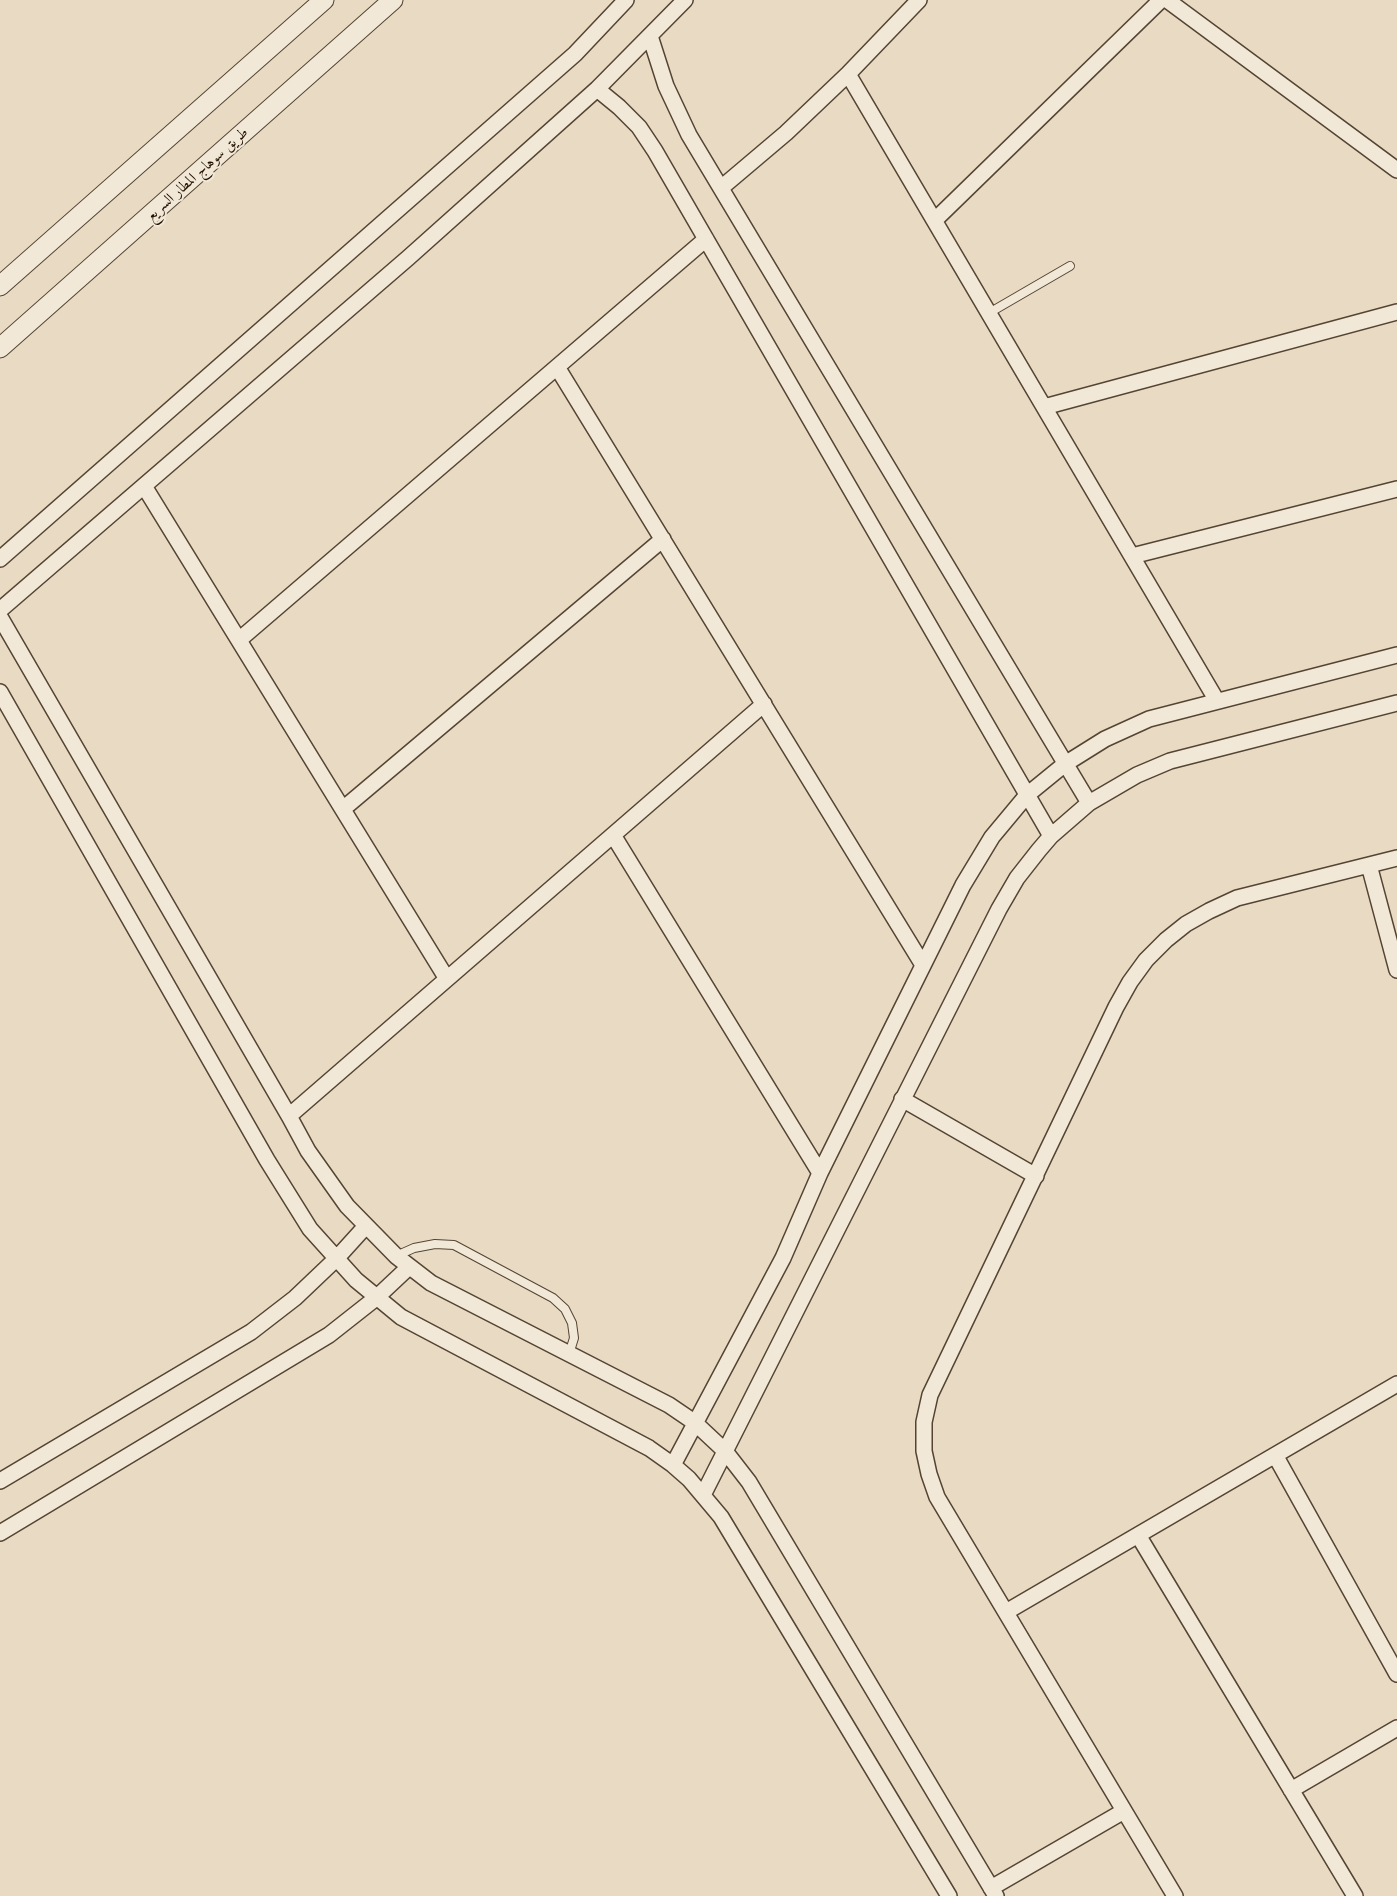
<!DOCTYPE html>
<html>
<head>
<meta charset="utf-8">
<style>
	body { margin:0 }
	canvas { display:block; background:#e9dbc3 }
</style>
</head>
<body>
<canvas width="1397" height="1896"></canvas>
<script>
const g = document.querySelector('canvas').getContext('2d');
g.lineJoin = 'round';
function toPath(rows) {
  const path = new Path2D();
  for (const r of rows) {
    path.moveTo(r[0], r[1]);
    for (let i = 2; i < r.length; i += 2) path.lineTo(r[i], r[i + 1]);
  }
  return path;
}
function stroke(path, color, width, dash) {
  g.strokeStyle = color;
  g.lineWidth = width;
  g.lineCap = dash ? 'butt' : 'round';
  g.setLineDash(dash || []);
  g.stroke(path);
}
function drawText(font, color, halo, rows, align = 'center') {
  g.font = font + ' "Libre Caslon Text",Amiri,serif';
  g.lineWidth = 4;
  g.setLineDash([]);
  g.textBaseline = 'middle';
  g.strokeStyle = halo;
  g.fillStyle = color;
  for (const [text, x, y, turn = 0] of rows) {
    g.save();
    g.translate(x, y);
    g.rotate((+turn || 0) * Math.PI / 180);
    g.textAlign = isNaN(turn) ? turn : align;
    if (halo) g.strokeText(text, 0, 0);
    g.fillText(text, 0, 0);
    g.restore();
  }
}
const service = toPath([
	[989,313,1070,266],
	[396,1256,414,1248,435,1244,454,1245,553,1298,565,1309,572,1323,574,1338,569,1354]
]);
const minor = toPath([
	[1167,0,1397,170],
	[650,36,666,86,689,135,1089,803],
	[848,74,1217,701],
	[597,89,619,107,639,127,655,151,1051,836],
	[721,188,786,133,848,74,919,0],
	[935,220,1161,0],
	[557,367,923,965],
	[1044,407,1397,312],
	[144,486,447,979],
	[1132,556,1397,489],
	[0,559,575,54,626,0],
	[0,610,408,258,597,89,685,0],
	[0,617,289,1116,308,1151,347,1206,396,1256,431,1283,669,1405,694,1422,725,1451,749,1482,996,1896],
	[239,640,706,239],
	[0,692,267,1160,310,1229,356,1280,401,1317,649,1448,673,1465,689,1479,721,1517,949,1896],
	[343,809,663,539],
	[613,835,820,1173],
	[1369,865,1397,970],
	[902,1099,1036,1176],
	[289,1116,764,704],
	[1275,1455,1397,1674],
	[673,1465,783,1258,820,1173,963,885,992,837,1027,795,1065,764,1105,739,1149,719,1397,655],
	[0,1481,251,1332,295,1298,336,1259,365,1227],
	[703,1495,999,909,1017,878,1039,850,1051,836,1089,803,1137,775,1170,761,1397,703],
	[0,1533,329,1335,376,1298,409,1267],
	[1138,1535,1355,1896],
	[1006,1612,1397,1384],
	[1291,1790,1397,1728],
	[991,1888,1124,1811],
	[1175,1896,937,1497,929,1474,924,1451,924,1422,930,1395,1116,1007,1130,982,1146,960,1166,940,1186,924,1209,911,1237,898,1397,858]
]);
const tertiary = toPath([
	[0,286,324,0],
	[0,348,393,0]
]);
stroke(service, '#554432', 10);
stroke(minor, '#554432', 18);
stroke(tertiary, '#554432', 21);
stroke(service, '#f1e8d8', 8);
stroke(minor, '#f1e8d8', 15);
stroke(tertiary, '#f1e8d8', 19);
drawText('15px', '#241101', '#f1e8d8', [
	["طريق سوهاج المطار السريع",197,174,-42]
]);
</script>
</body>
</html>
